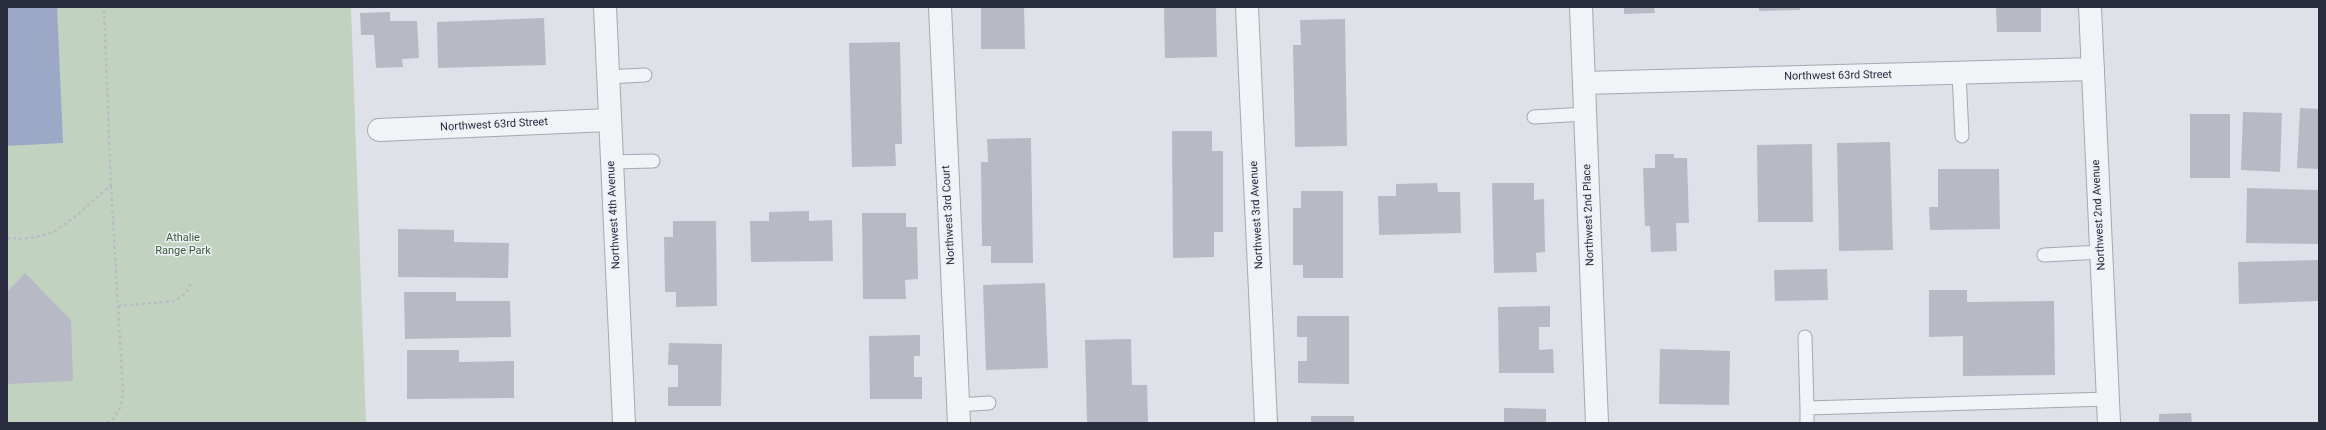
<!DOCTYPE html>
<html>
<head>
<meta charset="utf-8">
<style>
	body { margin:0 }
	#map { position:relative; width:2326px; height:430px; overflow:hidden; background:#dfe1e8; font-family:Roboto,sans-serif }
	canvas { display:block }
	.frame { position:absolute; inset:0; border:8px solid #292d3f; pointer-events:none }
</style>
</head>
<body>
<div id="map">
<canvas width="2326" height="430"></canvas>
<div class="frame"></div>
</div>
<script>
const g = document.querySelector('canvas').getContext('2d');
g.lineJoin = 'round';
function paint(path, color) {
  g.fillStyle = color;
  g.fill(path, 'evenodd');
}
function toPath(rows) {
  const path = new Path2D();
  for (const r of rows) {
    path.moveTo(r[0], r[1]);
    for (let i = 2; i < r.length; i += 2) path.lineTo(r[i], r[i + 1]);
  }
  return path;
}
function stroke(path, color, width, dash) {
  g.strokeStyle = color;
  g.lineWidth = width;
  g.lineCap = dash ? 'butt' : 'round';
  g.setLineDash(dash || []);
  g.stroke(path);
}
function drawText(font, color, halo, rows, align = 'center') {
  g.font = font + ' Roboto,sans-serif';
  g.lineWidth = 3;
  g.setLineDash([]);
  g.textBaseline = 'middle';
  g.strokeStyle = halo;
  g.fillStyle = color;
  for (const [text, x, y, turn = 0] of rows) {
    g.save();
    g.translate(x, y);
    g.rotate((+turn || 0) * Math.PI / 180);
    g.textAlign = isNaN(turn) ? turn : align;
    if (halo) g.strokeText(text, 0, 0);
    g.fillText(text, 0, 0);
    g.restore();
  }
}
paint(toPath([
	[7,7,351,7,366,423,7,423]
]), '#c2d2c1');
paint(toPath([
	[7,7,57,7,63,143,7,146]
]), '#9ba9c7');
paint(toPath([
	[981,7,1024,7,1025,49,981,49],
	[1164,7,1216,7,1217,57,1165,58],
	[1624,7,1654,7,1655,13,1624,14],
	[1759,7,1800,7,1800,10,1759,11],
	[1996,7,2041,7,2041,32,1997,32],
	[390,12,390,21,417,21,419,58,402,59,403,67,376,68,374,35,361,35,360,13],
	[544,18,546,65,438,68,437,22],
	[1345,19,1347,146,1295,147,1293,45,1301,45,1300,20],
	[900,42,902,144,895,144,896,166,852,167,849,43],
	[2300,108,2319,109,2319,169,2297,168],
	[2243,112,2282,113,2280,172,2241,170],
	[2190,114,2230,114,2230,178,2190,178],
	[1172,131,1212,131,1212,151,1223,151,1223,232,1214,232,1214,257,1173,258],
	[1031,138,1033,263,991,263,991,246,982,246,981,162,988,162,987,139],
	[1890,142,1893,250,1839,251,1837,143],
	[1812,144,1813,222,1758,222,1757,145],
	[1655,154,1674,154,1674,158,1687,158,1689,223,1676,223,1677,251,1651,252,1650,226,1645,226,1643,168,1655,168],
	[1938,169,1999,169,2000,229,1930,230,1929,207,1938,207],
	[1437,183,1438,192,1460,192,1461,233,1379,235,1378,196,1396,196,1396,184],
	[1492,183,1534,183,1534,200,1544,199,1545,252,1536,253,1537,272,1494,273],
	[2247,188,2319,190,2319,244,2246,243],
	[1301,191,1343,191,1343,278,1303,278,1303,265,1293,265,1293,208,1301,208],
	[809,211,809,221,832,220,833,261,751,262,750,221,769,221,769,212],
	[862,213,906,213,906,227,917,227,918,279,905,280,906,299,863,299],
	[673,221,716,221,717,306,676,307,676,292,665,292,664,237,673,237],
	[398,229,454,230,454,242,509,243,508,278,398,277],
	[2319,260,2319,301,2239,304,2238,262],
	[1827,269,1828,300,1775,301,1774,270],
	[25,273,71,320,73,381,7,384,7,292],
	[1045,283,1048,368,986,370,983,285],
	[1929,290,1967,290,1967,302,2054,301,2055,375,1963,376,1963,336,1929,337],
	[404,292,456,292,456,301,510,301,511,337,405,339],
	[1550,306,1550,327,1539,327,1539,350,1553,349,1554,373,1499,373,1498,307],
	[1297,316,1349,316,1349,384,1298,383,1298,361,1307,361,1307,337,1297,337],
	[920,335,920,356,914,356,914,377,922,377,922,399,870,399,869,336],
	[1131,339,1132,385,1147,385,1148,423,1087,423,1085,340],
	[669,343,722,344,721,406,668,406,668,387,678,387,678,365,668,365],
	[1660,349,1730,351,1729,405,1659,404],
	[407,350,459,350,459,362,514,361,514,398,407,399],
	[1504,408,1546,409,1546,423,1504,423],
	[2191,413,2192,423,2159,423,2159,414],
	[1311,416,1354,416,1354,423,1311,423]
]), '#b7bac5');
const service = toPath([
	[1959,73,1962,136],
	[607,77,645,75],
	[1534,117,1585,114],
	[611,162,653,161],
	[2044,255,2101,252],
	[1805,337,1807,408],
	[958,405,989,403],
	[1807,423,1807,408,2108,399]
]);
const minor = toPath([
	[605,7,624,423],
	[940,7,959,423],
	[1247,7,1266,423],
	[1581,7,1597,423],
	[1584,83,2093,69],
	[379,130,609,120]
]);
const tertiary = toPath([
	[2090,7,2109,423]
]);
stroke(service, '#a5a7b2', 15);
stroke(minor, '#a5a7b2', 24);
stroke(tertiary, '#a5a7b2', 24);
stroke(toPath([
	[7,238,24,239,45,235,55,231,76,216,111,185,104,7],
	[118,306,175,301,186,293,191,283],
	[107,423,114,418,120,408,123,393,111,186]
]), '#babcc3', 2.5, [3, 3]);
stroke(service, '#f2f3f7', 13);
stroke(minor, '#f2f3f7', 22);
stroke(tertiary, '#f2f3f7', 22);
drawText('11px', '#292d3f', '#eff1f6', [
	["Northwest 63rd Street",1838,76,-1],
	["Northwest 63rd Street",494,125,-3],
	["Northwest 4th Avenue",614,215,-93],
	["Northwest 3rd Court",949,215,-93],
	["Northwest 3rd Avenue",1257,215,-93],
	["Northwest 2nd Place",1589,215,-92],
	["Northwest 2nd Avenue",2099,215,-93]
]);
drawText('11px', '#375a36', '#eff1f6', [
	["Athalie",183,238],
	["Range Park",183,251]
]);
</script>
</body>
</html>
